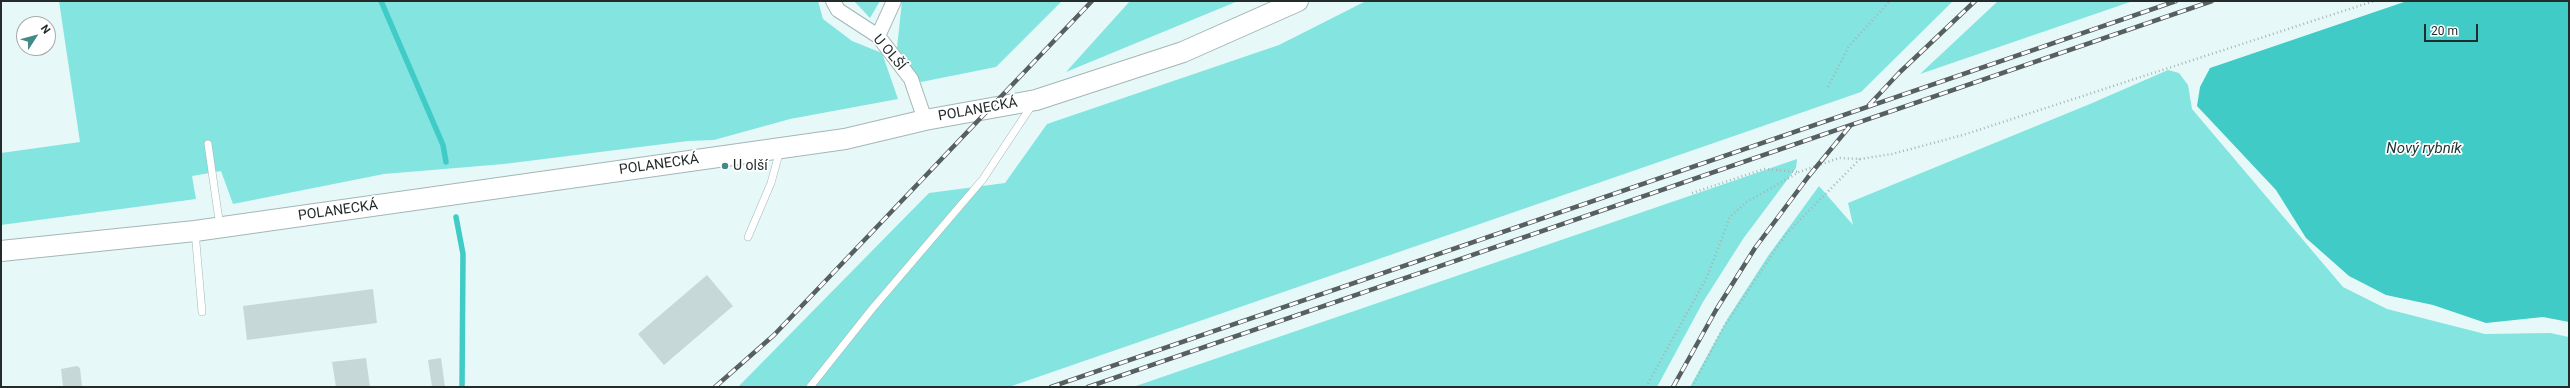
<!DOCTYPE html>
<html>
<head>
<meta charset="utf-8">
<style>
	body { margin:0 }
	#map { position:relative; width:2570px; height:388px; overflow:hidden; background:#e6f9f8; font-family:Roboto,sans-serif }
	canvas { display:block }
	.frame { position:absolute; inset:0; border:2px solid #242b2b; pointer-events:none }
	.north { position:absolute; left:16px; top:16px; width:40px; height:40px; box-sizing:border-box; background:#fff; border:1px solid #a7aaaa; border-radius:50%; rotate:54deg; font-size:11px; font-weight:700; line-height:16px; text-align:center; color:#242b2b }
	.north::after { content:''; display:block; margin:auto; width:14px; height:18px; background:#428a87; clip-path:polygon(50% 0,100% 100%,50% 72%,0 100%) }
	.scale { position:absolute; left:2424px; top:24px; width:54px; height:18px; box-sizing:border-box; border:2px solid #242b2b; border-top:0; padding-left:5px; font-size:12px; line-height:14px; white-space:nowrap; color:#242b2b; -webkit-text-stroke:3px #fff; paint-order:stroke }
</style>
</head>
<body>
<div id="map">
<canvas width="2570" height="388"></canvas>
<div class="frame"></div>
<div class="north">N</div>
<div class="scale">20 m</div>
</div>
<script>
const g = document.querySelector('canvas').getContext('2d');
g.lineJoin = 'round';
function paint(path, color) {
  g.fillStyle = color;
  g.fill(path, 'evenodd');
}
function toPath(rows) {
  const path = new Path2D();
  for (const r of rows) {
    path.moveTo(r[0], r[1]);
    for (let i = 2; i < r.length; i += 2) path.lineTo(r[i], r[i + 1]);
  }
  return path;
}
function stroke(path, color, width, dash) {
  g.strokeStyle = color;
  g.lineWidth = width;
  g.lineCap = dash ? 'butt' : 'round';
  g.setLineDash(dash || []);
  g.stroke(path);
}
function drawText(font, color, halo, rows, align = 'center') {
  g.font = font + ' Roboto,sans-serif';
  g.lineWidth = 3.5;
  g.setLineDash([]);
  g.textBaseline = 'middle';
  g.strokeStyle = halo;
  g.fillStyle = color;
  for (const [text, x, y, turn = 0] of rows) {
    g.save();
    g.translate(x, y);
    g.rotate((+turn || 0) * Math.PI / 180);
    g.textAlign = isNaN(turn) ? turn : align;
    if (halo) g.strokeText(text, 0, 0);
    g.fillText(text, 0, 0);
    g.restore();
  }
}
paint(toPath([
	[59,1,818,1,823,19,852,41,882,53,898,99,790,119,714,140,688,141,504,164,384,174,233,204,221,171,192,176,196,199,1,225,1,153,80,142],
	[854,1,880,1,870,18],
	[902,1,1062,1,996,67,921,82,897,48],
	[1130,1,1238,1,1066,72],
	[1366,1,1953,1,1861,92,1009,387,738,387,929,193,1005,183,1047,124,1279,45],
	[1998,1,2133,1,1920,74],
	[2168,70,2179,73,2188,85,2192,109,2343,287,2387,309,2485,334,2550,333,2569,337,2569,387,1690,387,1728,318,1768,256,1819,186,1853,225,1848,203,2090,104],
	[1797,159,1796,168,1743,239,1703,302,1657,387,1133,387]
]), '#83e4e0');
paint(toPath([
	[2407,1,2569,1,2569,322,2543,317,2486,323,2433,305,2386,295,2349,276,2306,238,2276,190,2197,106,2200,87,2210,68]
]), '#40cbc7');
stroke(toPath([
	[381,1,443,145,446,162],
	[456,217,463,254,462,387]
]), '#40cbc7', 5.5);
paint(toPath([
	[707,275,733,306,664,365,638,334],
	[373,289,377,323,247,340,243,306],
	[366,358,370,387,336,387,332,362],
	[441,358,445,387,432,387,428,360],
	[77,366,80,368,82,387,63,387,61,369]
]), '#c6d9d8');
const lane = toPath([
	[208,144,220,227],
	[195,231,202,312],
	[748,237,771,183,780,150],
	[810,387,872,309,983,179,1032,105]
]);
const street = toPath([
	[833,1,838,10,878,36,911,79,925,120],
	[878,36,894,1]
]);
const secondary = toPath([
	[1,251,195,231,845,139,925,120,1036,100,1183,52,1298,1]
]);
stroke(lane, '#a4b6b5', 8);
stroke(street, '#a4b6b5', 16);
stroke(secondary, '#a4b6b5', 22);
stroke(toPath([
	[1828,87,1849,46,1890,1],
	[1692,193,1764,169,1799,172],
	[1646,387,1707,277,1730,217,1745,203,1799,172,1839,158,1860,159,1892,154,1963,135,2374,1],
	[1692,387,1723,328,1786,234,1860,159]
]), '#a6b5b5', 2.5, [1, 3]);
stroke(lane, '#fff', 7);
stroke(street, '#fff', 14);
stroke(secondary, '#fff', 20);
const rail = toPath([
	[1869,105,1899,73,1975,1],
	[715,387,774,335,1092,1],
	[1051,387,2176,1],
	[1088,387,2212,1],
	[1673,387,1716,310,1755,248,1808,177,1850,126]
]);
stroke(rail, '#566060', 4.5);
stroke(rail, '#fff', 3, [9]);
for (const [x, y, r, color] of [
	[725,166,4,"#428a87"]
]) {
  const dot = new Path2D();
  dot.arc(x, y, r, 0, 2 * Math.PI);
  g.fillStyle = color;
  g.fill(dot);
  stroke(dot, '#fff', 1.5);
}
drawText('14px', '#242b2b', '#fff', [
	["U OLŠÍ",889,53,50],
	["POLANECKÁ",978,110,-10],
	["POLANECKÁ",659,165,-8],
	["POLANECKÁ",338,211,-8]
]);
drawText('14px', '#242b2b', '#fff', [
	["U olší",733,166]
], 'left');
drawText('italic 15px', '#1d3433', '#fff', [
	["Nový rybník",2424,149]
]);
</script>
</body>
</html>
